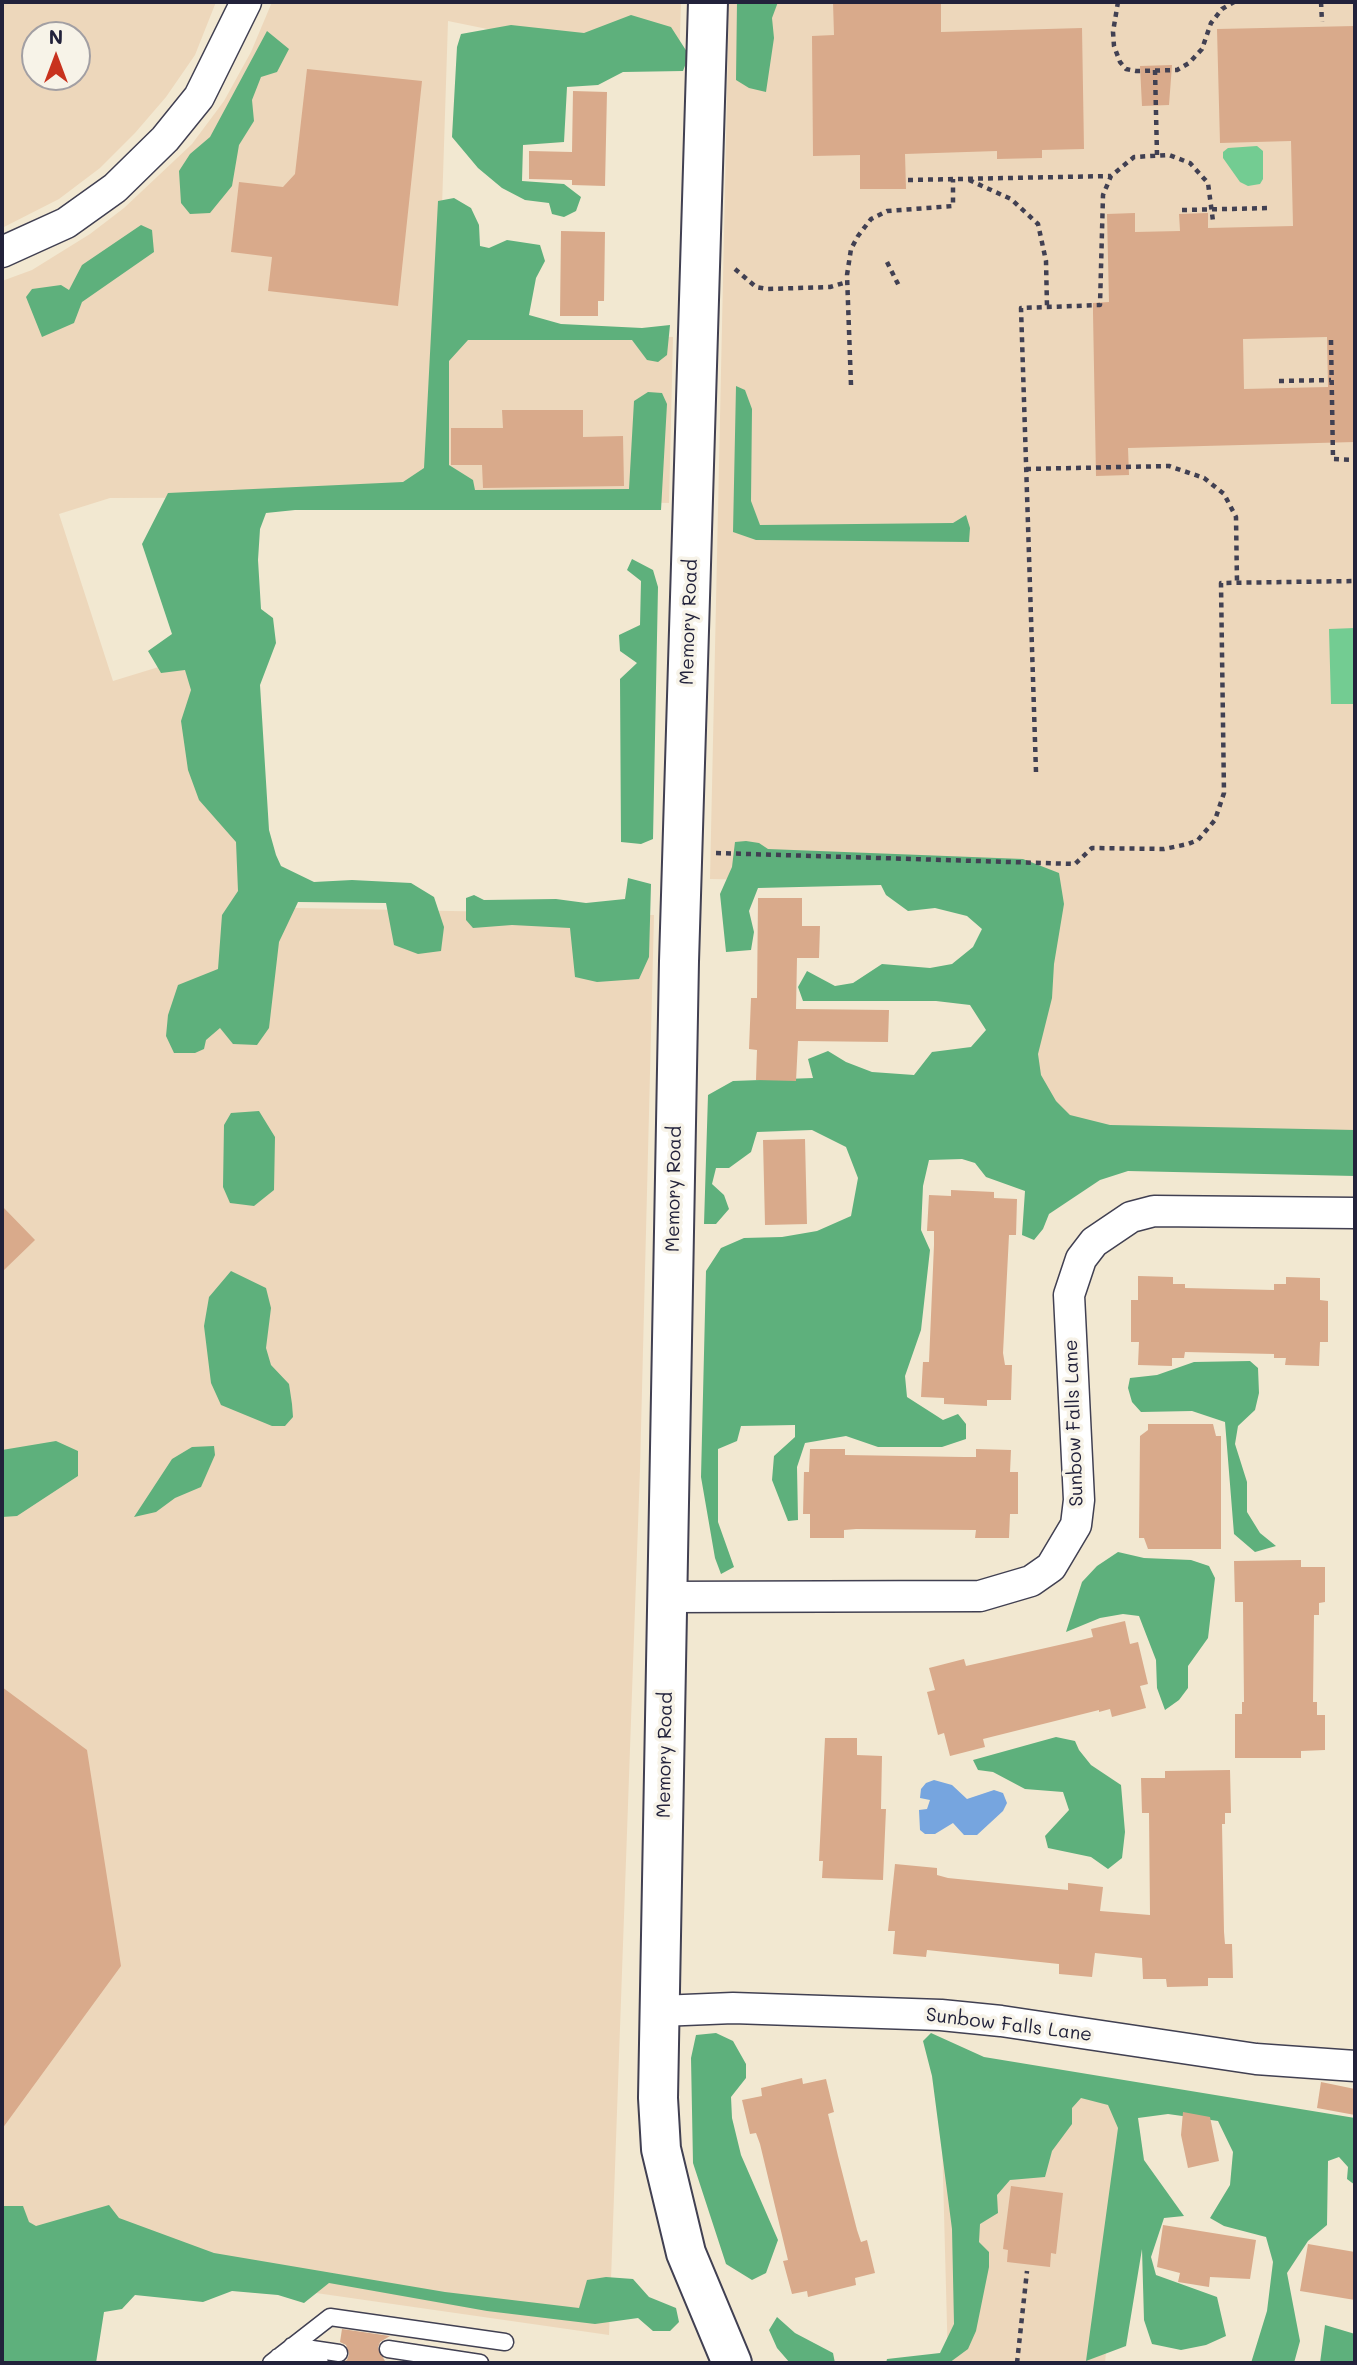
<!DOCTYPE html>
<html>
<head>
<meta charset="utf-8">
<style>
	body { margin:0 }
	#map { position:relative; width:1357px; height:2365px; overflow:hidden; background:#f2e8d1; font-family:Mali,sans-serif }
	canvas { display:block }
	.frame { position:absolute; inset:0; border:4px solid #22223b; pointer-events:none }
	.north { position:absolute; left:21px; top:21px; width:70px; height:70px; box-sizing:border-box; background:#f7f3e8; border:2px solid #a29fa3; border-radius:50%; rotate:0deg; font-size:19px; font-weight:700; line-height:28px; text-align:center; color:#22223b }
	.north::after { content:''; display:block; margin:auto; width:24px; height:32px; background:#c8321e; clip-path:polygon(50% 0,100% 100%,50% 72%,0 100%) }
</style>
</head>
<body>
<div id="map">
<canvas width="1357" height="2365"></canvas>
<div class="frame"></div>
<div class="north">N</div>
</div>
<script>
const g = document.querySelector('canvas').getContext('2d');
g.lineJoin = 'round';
function paint(path, color) {
  g.fillStyle = color;
  g.fill(path, 'evenodd');
}
function toPath(rows) {
  const path = new Path2D();
  for (const r of rows) {
    path.moveTo(r[0], r[1]);
    for (let i = 2; i < r.length; i += 2) path.lineTo(r[i], r[i + 1]);
  }
  return path;
}
function stroke(path, color, width, dash) {
  g.strokeStyle = color;
  g.lineWidth = width;
  g.lineCap = dash ? 'butt' : 'round';
  g.setLineDash(dash || []);
  g.stroke(path);
}
function drawText(font, color, halo, rows, align = 'center') {
  g.font = font + ' Mali,sans-serif';
  g.lineWidth = 7;
  g.setLineDash([]);
  g.textBaseline = 'middle';
  g.strokeStyle = halo;
  g.fillStyle = color;
  for (const [text, x, y, turn = 0] of rows) {
    g.save();
    g.translate(x, y);
    g.rotate((+turn || 0) * Math.PI / 180);
    g.textAlign = isNaN(turn) ? turn : align;
    if (halo) g.strokeText(text, 0, 0);
    g.fillText(text, 0, 0);
    g.restore();
  }
}
paint(toPath([
	[2,2,216,2,195,55,166,97,135,133,100,168,59,199,2,228],
	[77,35,77,77,35,77,35,35],
	[272,2,681,2,679,68,448,21,438,331,673,337,669,503,434,497,110,498,59,514,113,681,250,639,249,907,654,915,640,1469,609,2335,2,2248,2,281,32,270,90,234,124,208,192,144,224,101,251,52],
	[729,2,1355,2,1355,1164,994,1154,996,884,710,879],
	[940,2063,1131,2092,1105,2363,948,2363]
]), '#edd7bb');
paint(toPath([
	[1257,146,1263,151,1263,179,1260,184,1248,186,1240,182,1223,158,1223,152,1228,148],
	[1355,628,1355,704,1331,704,1329,629]
]), '#73cc92');
paint(toPath([
	[737,2,778,2,772,18,774,38,766,92,749,88,736,80],
	[631,15,671,27,689,55,683,71,623,72,598,85,567,87,564,142,523,145,522,181,564,184,581,197,576,211,564,217,552,214,549,203,525,200,502,188,478,168,452,137,457,47,461,34,511,25,584,33],
	[267,31,289,49,277,72,261,77,252,100,254,121,239,145,232,186,210,213,190,214,181,203,179,171,190,154,210,137],
	[454,198,471,208,479,225,480,246,489,248,507,240,540,245,545,261,536,278,529,315,561,324,642,328,670,325,667,355,658,362,647,360,632,340,468,340,449,361,449,465,473,480,475,490,629,489,634,401,648,392,662,393,667,404,661,510,295,510,266,513,260,529,258,560,261,609,273,618,276,643,260,685,269,830,276,855,281,866,314,882,352,880,411,883,434,897,444,927,441,951,418,954,394,945,386,903,298,902,279,942,269,1028,257,1045,233,1044,220,1028,206,1040,204,1049,195,1053,174,1053,166,1036,168,1015,178,985,218,969,222,915,238,891,236,842,199,800,188,770,181,721,191,690,185,670,161,673,148,651,172,634,142,544,168,493,403,482,424,468,438,201],
	[141,225,152,230,154,252,82,302,74,323,42,337,26,297,32,289,61,285,69,290,82,265],
	[736,386,745,390,752,409,751,501,760,525,953,523,966,515,970,528,969,542,756,540,733,532],
	[632,559,653,570,658,587,653,839,641,844,621,842,620,679,637,663,620,651,619,635,640,625,641,581,627,570],
	[746,841,759,843,768,849,1023,859,1059,873,1064,904,1054,964,1052,998,1038,1054,1041,1075,1056,1101,1070,1115,1110,1125,1355,1130,1355,1176,1128,1171,1100,1180,1049,1214,1043,1229,1034,1240,1022,1235,1025,1191,986,1177,975,1163,962,1159,929,1160,923,1186,921,1230,930,1250,921,1330,905,1376,907,1397,943,1420,958,1414,966,1424,966,1439,942,1447,878,1447,846,1436,805,1443,797,1467,798,1520,788,1521,772,1480,774,1456,795,1437,795,1425,741,1426,737,1441,718,1449,718,1522,734,1567,721,1574,715,1558,701,1477,706,1271,721,1248,744,1238,782,1237,817,1231,851,1216,858,1178,846,1147,812,1130,757,1132,751,1152,729,1168,716,1168,712,1184,724,1195,729,1209,716,1224,704,1224,708,1095,733,1081,813,1078,808,1059,828,1051,846,1062,872,1072,914,1075,932,1052,971,1047,986,1030,970,1005,936,1001,803,1001,798,987,807,971,835,986,853,983,882,964,930,968,952,964,973,947,982,929,967,916,935,908,908,911,886,895,881,885,758,888,749,911,754,932,751,950,726,952,720,894,732,867,735,842],
	[628,878,651,884,649,957,639,979,597,982,575,977,570,928,512,925,473,928,466,920,466,898,474,895,484,900,556,899,586,903,625,899],
	[259,1111,275,1137,274,1190,254,1206,230,1203,223,1187,224,1125,231,1113],
	[231,1271,266,1288,271,1308,266,1348,271,1365,289,1384,292,1404,293,1417,285,1426,272,1426,221,1405,211,1383,204,1326,209,1297],
	[1250,1361,1258,1368,1259,1393,1255,1410,1238,1426,1235,1444,1247,1482,1247,1512,1260,1533,1276,1546,1255,1552,1234,1534,1225,1422,1192,1411,1141,1412,1132,1402,1128,1388,1130,1378,1157,1375,1194,1362],
	[56,1441,78,1451,78,1476,17,1516,2,1517,2,1450],
	[214,1446,215,1455,201,1487,175,1498,156,1512,134,1517,172,1459,192,1447],
	[1118,1552,1144,1558,1191,1560,1209,1566,1215,1578,1208,1638,1188,1666,1188,1688,1179,1700,1165,1710,1157,1688,1156,1660,1139,1616,1123,1614,1100,1618,1066,1632,1082,1582,1097,1566],
	[1056,1737,1075,1741,1079,1750,1091,1765,1121,1785,1125,1832,1122,1858,1108,1869,1091,1857,1048,1848,1045,1836,1069,1810,1063,1792,1025,1789,993,1772,978,1770,973,1760],
	[716,2033,733,2041,746,2064,746,2078,731,2097,732,2118,741,2155,778,2240,766,2273,752,2280,726,2264,693,2163,691,2058,696,2035],
	[931,2033,984,2057,1355,2118,1355,2185,1347,2179,1348,2167,1339,2157,1328,2161,1327,2225,1308,2241,1287,2273,1300,2341,1294,2363,1251,2363,1267,2311,1273,2262,1266,2237,1224,2226,1210,2218,1230,2185,1233,2152,1218,2121,1168,2114,1138,2118,1144,2160,1184,2216,1164,2218,1151,2257,1156,2275,1217,2297,1226,2336,1206,2345,1181,2350,1152,2344,1144,2320,1142,2249,1126,2346,1086,2361,1118,2128,1108,2105,1081,2098,1072,2108,1072,2124,1052,2151,1045,2177,1010,2180,997,2195,998,2213,980,2224,979,2242,989,2252,989,2267,976,2331,968,2349,949,2363,886,2363,887,2359,940,2353,954,2324,952,2229,932,2076,923,2041],
	[109,2205,119,2218,214,2253,445,2292,579,2308,587,2280,606,2277,633,2279,649,2297,676,2308,679,2322,670,2331,653,2331,638,2318,595,2324,487,2311,329,2283,304,2303,278,2295,232,2291,203,2302,135,2295,122,2309,104,2312,96,2363,2,2363,2,2206,23,2206,29,2222,36,2226],
	[777,2317,795,2333,833,2353,835,2363,790,2363,777,2348,769,2330],
	[1325,2325,1355,2334,1355,2363,1320,2363]
]), '#5eb07c');
paint(toPath([
	[934,1780,952,1785,967,1799,994,1790,1003,1793,1007,1803,1003,1811,977,1835,964,1835,953,1823,935,1834,925,1834,920,1830,919,1810,927,1809,930,1800,920,1798,921,1789,926,1783]
]), '#76a5df');
paint(toPath([
	[833,2,941,2,941,32,1082,28,1084,149,1042,150,1042,158,997,159,997,151,905,154,906,189,860,189,860,155,813,156,812,36,834,35],
	[1355,26,1355,442,1128,448,1129,475,1096,476,1093,313,1093,303,1109,302,1107,214,1135,213,1135,232,1180,231,1179,214,1208,213,1208,228,1293,226,1291,141,1220,143,1217,29],
	[1327,337,1328,387,1244,389,1243,339],
	[1172,65,1169,105,1142,106,1140,66],
	[307,69,422,81,398,306,268,291,272,257,231,252,239,182,283,187,295,174],
	[573,91,607,92,605,186,572,185,572,180,529,179,529,151,572,152],
	[561,231,605,232,604,301,598,301,598,316,560,316],
	[502,410,583,410,583,437,623,436,624,486,483,488,482,465,451,465,451,428,503,428],
	[758,898,802,898,802,926,820,926,819,958,797,958,796,1009,889,1010,888,1042,798,1041,796,1081,756,1080,757,1050,749,1049,751,998,757,998],
	[805,1139,807,1224,765,1225,763,1140],
	[951,1190,994,1192,994,1198,1017,1199,1016,1235,1009,1235,1003,1353,1005,1365,1012,1365,1011,1400,987,1400,987,1406,944,1404,944,1398,921,1397,923,1362,929,1362,934,1245,934,1231,927,1231,929,1195,951,1196],
	[2,1206,35,1240,2,1272],
	[1138,1276,1173,1277,1173,1284,1185,1284,1185,1288,1274,1290,1274,1284,1286,1284,1286,1277,1320,1278,1320,1300,1328,1301,1328,1342,1320,1342,1319,1366,1285,1365,1286,1358,1274,1358,1274,1354,1185,1352,1184,1358,1172,1358,1172,1366,1138,1365,1139,1342,1131,1342,1131,1300,1138,1300],
	[1148,1424,1213,1424,1216,1436,1221,1436,1221,1549,1148,1549,1144,1538,1139,1538,1140,1436,1148,1430],
	[810,1449,845,1449,845,1455,964,1457,976,1457,976,1449,1011,1450,1010,1472,1018,1472,1018,1514,1010,1514,1009,1538,975,1538,976,1530,856,1529,844,1530,844,1538,810,1538,810,1514,803,1514,804,1472,809,1472],
	[1301,1560,1301,1567,1325,1567,1325,1602,1319,1603,1319,1615,1314,1615,1313,1702,1317,1702,1317,1715,1325,1715,1325,1750,1301,1751,1301,1758,1235,1758,1235,1714,1242,1714,1242,1702,1244,1702,1243,1602,1235,1602,1234,1561],
	[1125,1621,1130,1644,1138,1642,1148,1684,1140,1686,1146,1708,1112,1717,1110,1709,1099,1712,1099,1710,983,1739,985,1747,950,1756,944,1733,938,1735,927,1692,935,1690,929,1668,964,1659,966,1666,1081,1640,1093,1637,1091,1629],
	[2,1687,87,1750,121,1966,2,2129],
	[825,1738,857,1738,857,1755,882,1756,881,1809,886,1809,883,1880,822,1878,823,1861,819,1861],
	[1230,1770,1231,1813,1225,1813,1225,1824,1222,1824,1224,1932,1225,1944,1232,1944,1233,1978,1208,1978,1208,1986,1167,1987,1166,1979,1143,1979,1142,1958,1095,1953,1092,1977,1059,1974,1059,1964,927,1950,926,1957,893,1954,895,1931,888,1931,895,1864,937,1868,937,1875,948,1878,1068,1890,1068,1883,1103,1887,1100,1911,1150,1915,1149,1813,1142,1813,1141,1778,1165,1778,1165,1771],
	[802,2078,803,2084,826,2079,834,2112,828,2114,838,2156,857,2230,861,2242,867,2240,875,2273,855,2278,856,2285,808,2297,807,2291,792,2294,783,2261,788,2260,760,2144,756,2133,750,2134,742,2100,762,2096,761,2088],
	[1321,2082,1355,2089,1355,2115,1317,2108],
	[1183,2112,1210,2117,1219,2161,1188,2168,1181,2135],
	[1011,2186,1063,2193,1056,2254,1051,2253,1050,2267,1007,2262,1008,2250,1003,2249],
	[1163,2225,1256,2240,1250,2279,1210,2277,1209,2287,1178,2282,1180,2273,1157,2267],
	[1308,2244,1355,2252,1355,2300,1300,2291],
	[342,2329,390,2336,380,2342,378,2348,386,2363,339,2363,347,2360,349,2354,346,2345,340,2342]
]), '#d9aa8b');
const lane = toPath([
	[292,2346,339,2353],
	[388,2349,480,2363],
	[278,2357,320,2363],
	[271,2363,330,2317,505,2342]
]);
const street = toPath([
	[2,252,66,223,115,188,165,139,199,97,246,2],
	[667,1597,980,1596,1031,1581,1051,1567,1076,1525,1079,1500,1069,1295,1081,1259,1094,1242,1131,1217,1154,1211,1355,1213],
	[660,2011,733,2008,941,2015,1001,2021,1256,2059,1355,2066]
]);
const secondary = toPath([
	[708,2,679,961,658,2098,661,2149,686,2253,732,2363]
]);
stroke(lane, '#414052', 19);
stroke(street, '#414052', 33);
stroke(secondary, '#414052', 42);
stroke(toPath([
	[1118,2,1113,32,1114,46,1120,62,1126,69,1136,71,1177,70,1189,63,1202,49,1211,23,1222,9,1234,2],
	[1321,2,1322,22],
	[1155,70,1157,155],
	[908,180,1110,176],
	[969,180,1011,199,1038,224,1046,261,1047,307],
	[1182,210,1272,208],
	[887,262,900,288],
	[735,269,756,287,767,289,830,287,847,282],
	[1331,340,1333,459,1355,460],
	[1279,381,1331,380],
	[851,385,847,275,851,249,858,236,871,219,887,211,953,206,953,179],
	[1026,469,1169,466,1204,478,1224,494,1236,517,1237,583],
	[1036,772,1021,308,1100,305,1103,195,1111,176,1134,157,1169,155,1190,163,1208,183,1213,221],
	[716,853,1075,864,1092,848,1164,849,1188,844,1198,840,1215,820,1224,793,1221,583,1355,581],
	[1017,2363,1027,2271]
]), '#414052', 4.5, [5, 5]);
stroke(lane, '#fff', 16);
stroke(street, '#fff', 30);
stroke(secondary, '#fff', 38);
drawText('19px', '#22223b', '#f7f3e8', [
	["Memory Road",689,622,-88],
	["Memory Road",674,1189,-89],
	["Sunbow Falls Lane",1074,1423,-92],
	["Memory Road",665,1755,-89],
	["Sunbow Falls Lane",1009,2025,7]
]);
</script>
</body>
</html>
